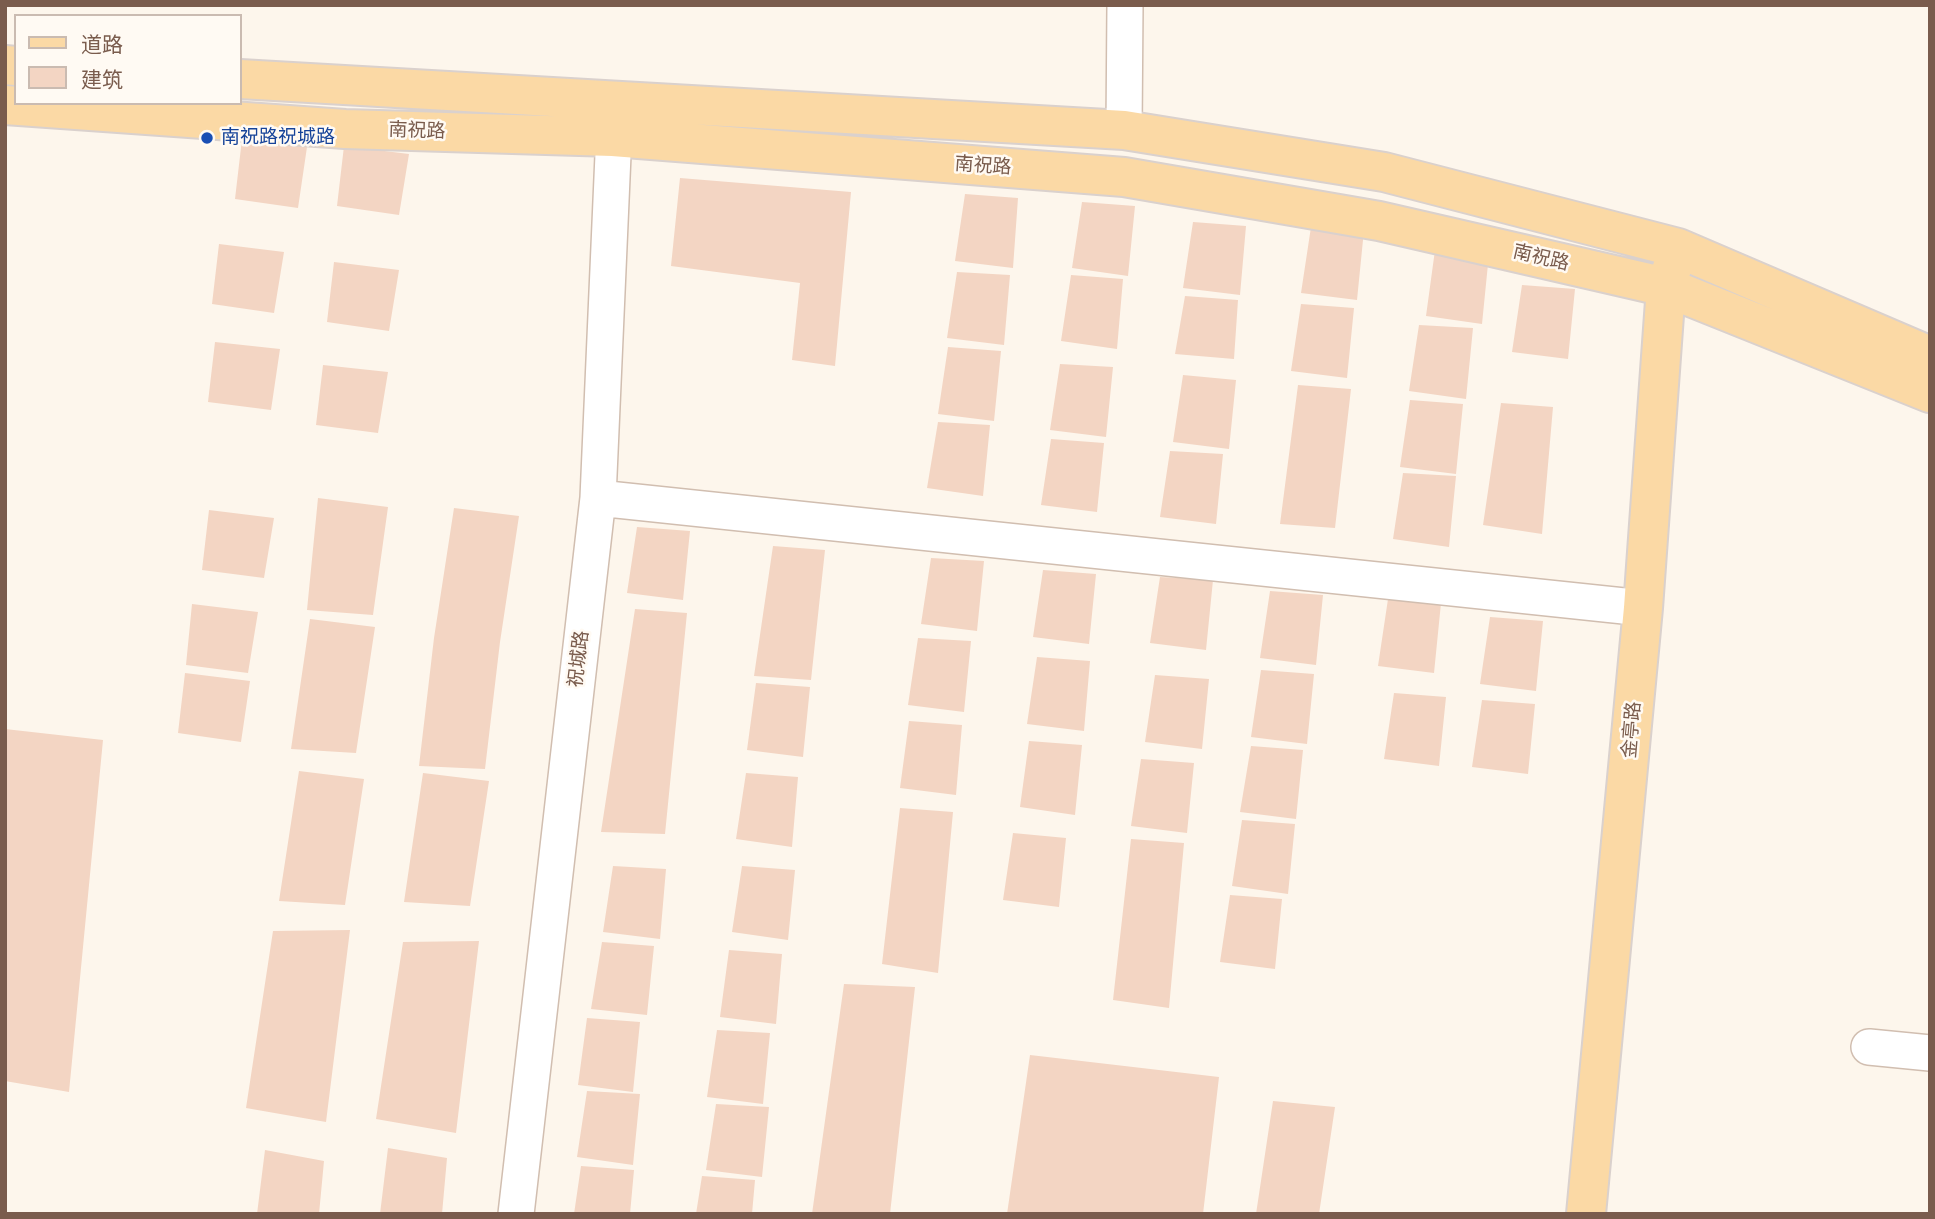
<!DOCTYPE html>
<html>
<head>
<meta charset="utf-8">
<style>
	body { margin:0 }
	#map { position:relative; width:1935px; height:1219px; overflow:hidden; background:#fdf6ec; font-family:"Open Sans","Noto Sans SC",sans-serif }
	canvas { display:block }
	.frame { position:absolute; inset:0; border:7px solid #7a5c4d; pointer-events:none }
	.legend { position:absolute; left:14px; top:14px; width:228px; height:91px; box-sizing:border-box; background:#fffaf3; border:2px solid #cabbb1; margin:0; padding:9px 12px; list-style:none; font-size:21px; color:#7a5c4d }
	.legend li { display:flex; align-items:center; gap:14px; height:35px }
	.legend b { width:35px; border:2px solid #cabbb1 }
</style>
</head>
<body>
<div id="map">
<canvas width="1935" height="1219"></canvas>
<div class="frame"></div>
<ul class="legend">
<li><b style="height:9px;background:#fbd9a5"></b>道路</li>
<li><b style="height:19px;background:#f3d5c3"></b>建筑</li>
</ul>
</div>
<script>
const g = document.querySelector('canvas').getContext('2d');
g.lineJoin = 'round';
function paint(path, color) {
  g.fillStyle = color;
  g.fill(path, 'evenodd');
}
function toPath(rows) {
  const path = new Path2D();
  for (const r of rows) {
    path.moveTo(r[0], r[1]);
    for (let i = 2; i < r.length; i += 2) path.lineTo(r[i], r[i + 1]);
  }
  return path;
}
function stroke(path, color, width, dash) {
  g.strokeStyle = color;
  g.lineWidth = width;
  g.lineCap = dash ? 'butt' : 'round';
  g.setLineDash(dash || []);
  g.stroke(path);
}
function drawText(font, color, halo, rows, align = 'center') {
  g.font = font + ' "Open Sans","Noto Sans SC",sans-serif';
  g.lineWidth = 5;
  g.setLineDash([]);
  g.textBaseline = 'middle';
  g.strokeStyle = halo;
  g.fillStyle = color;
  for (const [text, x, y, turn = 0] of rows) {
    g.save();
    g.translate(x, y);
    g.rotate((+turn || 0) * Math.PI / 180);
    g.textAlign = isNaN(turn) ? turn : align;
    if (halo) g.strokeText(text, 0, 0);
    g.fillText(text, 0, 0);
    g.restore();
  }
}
paint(toPath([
	[242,139,307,147,298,208,235,199],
	[344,146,409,154,399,215,337,206],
	[680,178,851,192,835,366,792,360,800,283,671,266],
	[965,194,1018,198,1013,268,955,261],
	[1082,202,1135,206,1128,276,1072,268],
	[1193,222,1246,226,1240,295,1183,288],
	[1311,227,1364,230,1357,300,1301,293],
	[219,244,284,252,274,313,212,304],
	[1435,250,1489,254,1482,324,1426,316],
	[334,262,399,270,389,331,327,322],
	[957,272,1010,275,1004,345,947,338],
	[1071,275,1123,279,1117,349,1061,341],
	[1522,285,1575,289,1568,359,1512,352],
	[1185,296,1238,300,1234,359,1175,354],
	[1301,304,1354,308,1347,378,1291,371],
	[1419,325,1473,328,1466,399,1409,391],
	[215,342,280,349,271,410,208,402],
	[948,347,1001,351,994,421,938,414],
	[1060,364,1113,367,1106,437,1050,430],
	[323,365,388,372,378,433,316,425],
	[1183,375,1236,380,1229,449,1173,442],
	[1298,385,1351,389,1335,528,1280,524],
	[1410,400,1463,404,1456,474,1400,467],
	[1501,403,1553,407,1542,534,1483,525],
	[938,422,990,425,983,496,927,488],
	[1051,439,1104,443,1097,512,1041,505],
	[1170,451,1223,454,1216,524,1160,517],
	[1403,473,1456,476,1449,547,1393,539],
	[318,498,388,507,373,615,307,610],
	[454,508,519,516,500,642,485,769,419,766,434,638],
	[209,510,274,518,264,578,202,570],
	[637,527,690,531,683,600,627,593],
	[773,546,825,550,811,680,754,676],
	[931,558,984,561,977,631,921,624],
	[1043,570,1096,574,1089,644,1033,637],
	[1160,577,1213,580,1206,650,1150,643],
	[1270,591,1323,595,1316,665,1260,658],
	[1388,599,1441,603,1434,673,1378,666],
	[192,604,258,612,248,673,186,665],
	[635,609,687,613,665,834,601,832],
	[1490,617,1543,621,1536,691,1480,684],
	[310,619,375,627,356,753,291,749],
	[918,638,971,641,964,712,908,705],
	[1037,657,1090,661,1084,731,1027,724],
	[1261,670,1314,674,1307,744,1251,737],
	[185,673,250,681,241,742,178,733],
	[1155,675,1209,679,1202,749,1145,742],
	[756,683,810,687,803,757,747,750],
	[1394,693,1446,697,1439,766,1384,759],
	[1482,700,1535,704,1528,774,1472,767],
	[909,721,962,725,956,795,900,788],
	[5,729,103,740,69,1092,5,1081],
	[1029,741,1082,745,1075,815,1020,807],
	[1251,746,1303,750,1296,819,1240,812],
	[1141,759,1194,763,1187,833,1131,826],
	[299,771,364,779,345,905,279,901],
	[423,773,489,781,470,906,404,902],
	[746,773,798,777,792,847,736,839],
	[900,808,953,812,938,973,882,964],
	[1242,820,1295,824,1288,894,1232,886],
	[1013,833,1066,838,1059,907,1003,900],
	[1131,839,1184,843,1169,1008,1113,1000],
	[613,866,666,869,660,939,603,932],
	[742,866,795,870,788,940,732,932],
	[1230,895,1282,899,1275,969,1220,962],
	[350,930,326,1122,246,1108,273,931],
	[479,941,456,1133,376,1119,403,942],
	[602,942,654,946,647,1015,591,1009],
	[729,950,782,954,776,1024,720,1017],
	[844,984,915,987,890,1214,812,1214],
	[587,1018,640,1022,633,1092,578,1085],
	[717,1030,770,1033,763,1104,707,1097],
	[1030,1055,1219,1077,1203,1214,1007,1214],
	[587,1091,640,1094,633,1165,577,1157],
	[1273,1101,1335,1107,1319,1214,1256,1214],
	[716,1104,769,1107,762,1177,706,1170],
	[388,1148,447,1158,442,1214,380,1214],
	[265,1150,324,1161,319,1214,257,1214],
	[581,1166,634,1170,630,1214,574,1214],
	[702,1176,755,1180,752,1214,696,1214]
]), '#f3d5c3');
const minor = toPath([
	[1124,130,1125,5],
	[598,498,1643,608],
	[1869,1047,1930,1053],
	[516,1214,598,498,615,109]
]);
const major = toPath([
	[5,65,16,66],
	[240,79,1124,130,1384,172,1678,248,1930,356],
	[5,105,345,129,613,137,1124,177,1379,221,1666,287,1930,393],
	[1586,1214,1643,608,1666,287,1673,265]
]);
stroke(minor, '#d1beb0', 38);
stroke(major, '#dad1cd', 42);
stroke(minor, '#fff', 35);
stroke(major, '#fbd9a5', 38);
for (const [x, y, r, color] of [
	[207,138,7,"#1a4fb4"]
]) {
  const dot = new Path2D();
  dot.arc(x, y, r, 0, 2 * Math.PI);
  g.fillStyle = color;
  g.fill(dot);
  stroke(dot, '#fffaf3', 2.5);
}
drawText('19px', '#7a5c4d', '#fffaf3', [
	["南祝路",417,131,2],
	["南祝路",983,166,4],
	["南祝路",1541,258,13],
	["祝城路",579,659,-83],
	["金亭路",1632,730,-85]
]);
drawText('19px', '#164399', '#fffaf3', [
	["南祝路祝城路",221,138]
], 'left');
</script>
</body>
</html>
